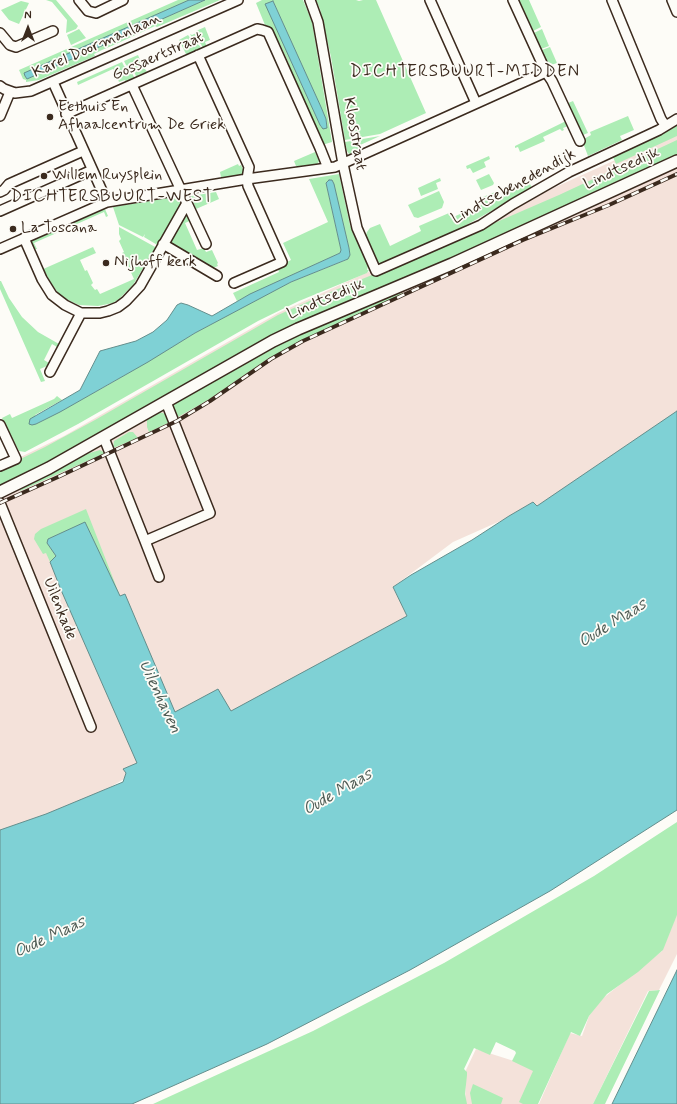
<!DOCTYPE html>
<html>
<head>
<meta charset="utf-8">
<style>
	body { margin:0 }
	#map { position:relative; width:677px; height:1104px; overflow:hidden; background:#fdfcf7; font-family:Mynerve,sans-serif }
	canvas { display:block }
	.north { position:absolute; left:8px; top:8px; width:40px; height:40px; -webkit-text-stroke:3px #fdfcf7; paint-order:stroke; rotate:0deg; font-size:11px; font-weight:700; line-height:16px; text-align:center; color:#3b2a1e }
	.north::after { content:''; display:block; margin:auto; width:14px; height:18px; background:#3b2a1e; clip-path:polygon(50% 0,100% 100%,50% 72%,0 100%) }
</style>
</head>
<body>
<div id="map">
<canvas width="677" height="1104"></canvas>
<div class="north">N</div>
</div>
<script>
const g = document.querySelector('canvas').getContext('2d');
g.lineJoin = 'round';
function paint(path, color) {
  g.fillStyle = color;
  g.fill(path, 'evenodd');
}
function toPath(rows) {
  const path = new Path2D();
  for (const r of rows) {
    path.moveTo(r[0], r[1]);
    for (let i = 2; i < r.length; i += 2) path.lineTo(r[i], r[i + 1]);
  }
  return path;
}
function stroke(path, color, width, dash) {
  g.strokeStyle = color;
  g.lineWidth = width;
  g.lineCap = dash ? 'butt' : 'round';
  g.setLineDash(dash || []);
  g.stroke(path);
}
function drawText(font, color, halo, rows, align = 'center') {
  g.font = font + ' Mynerve,sans-serif';
  g.lineWidth = 3.5;
  g.setLineDash([]);
  g.textBaseline = 'middle';
  g.strokeStyle = halo;
  g.fillStyle = color;
  for (const [text, x, y, turn = 0] of rows) {
    g.save();
    g.translate(x, y);
    g.rotate((+turn || 0) * Math.PI / 180);
    g.textAlign = isNaN(turn) ? turn : align;
    if (halo) g.strokeText(text, 0, 0);
    g.fillText(text, 0, 0);
    g.restore();
  }
}
paint(toPath([
	[677,132,677,421,519,519,516,514,453,542,393,587,407,616,46,824,0,840,0,467,64,436,278,313],
	[677,914,677,954,659,990,648,991,593,1104,539,1104,570,1033,582,1036,589,1016,602,999,662,951],
	[554,1033,528,1104,465,1104,466,1070,476,1049,517,1062]
]), '#f4e2da');
paint(toPath([
	[46,0,56,0,78,26,76,29,66,33,67,20,52,2],
	[178,0,189,0,97,42,26,78,27,79,205,0,220,0,157,27,155,26,116,44,102,50,94,54,95,56,39,80,26,82,26,80,23,79,19,70],
	[262,0,303,0,312,22,332,142,322,145,316,130,316,127,307,106,304,105,287,68,289,64,280,44,276,43,265,25,256,3],
	[273,1,326,119,327,124,321,127,266,4],
	[316,0,356,0,359,1,363,0,376,0,426,113,380,134,345,140,331,57,320,9],
	[519,0,529,0,541,27,533,31,534,33,542,29,549,46,541,49,542,50,550,47,557,63,551,65,550,63,545,65,543,60,544,57,525,14,522,12,518,3,520,2],
	[21,1,29,3,19,24,9,20,1,10],
	[205,27,210,40,205,42,207,47,203,49,201,44,192,38,190,34,192,35,196,33,196,31],
	[79,29,86,38,71,45,67,35],
	[188,35,191,39,200,46,201,49,187,56,179,40],
	[138,55,144,69,145,69,147,72,138,75,139,77,137,78,133,70,126,65,124,61],
	[122,62,124,66,131,71,135,79,126,83,125,80,119,82,113,69,78,85,77,82],
	[573,101,588,133,580,136,566,104],
	[628,116,634,130,620,136,622,140,588,156,582,140,591,135,590,132],
	[566,121,568,126,563,128,564,130,562,131,560,129,543,137,545,141,520,152,518,147,515,148,515,146],
	[677,122,677,136,616,164,612,155],
	[380,136,358,146,360,151,349,154,347,151,345,142],
	[677,140,677,157,487,244,306,320,31,472,0,486,0,469,45,447,95,420,278,315,323,295,416,257,559,195],
	[315,152,319,161,317,165,304,168,302,166,296,166,294,161],
	[489,156,490,159,484,162,486,167,473,173,470,168,467,169,466,166],
	[238,164,239,166,241,165,245,173,239,177,229,179,226,177,221,177,220,172],
	[339,174,350,225,368,266,367,270,369,270,367,273,299,301,258,321,78,424,25,452,19,451,2,418,10,414,12,418,54,399,57,396,62,400,35,415,36,424,108,385,195,333,259,298,291,282,346,260,350,255,349,248,332,180,326,183,341,250,340,253,237,301,233,293,279,272,277,267,291,260,283,243,328,222,309,179],
	[489,174,494,183,493,185,481,190,476,180],
	[440,178,441,181,436,183,438,189,421,196,418,188],
	[530,184,532,188,454,232,382,264,378,262,366,235,367,232,370,228,380,224,390,246,421,231,419,226,449,213,451,218,485,203,483,197,495,192,497,192,499,196],
	[439,191,444,202,442,208,418,218,414,217,408,205],
	[216,192,219,199,196,209,191,196],
	[181,196,182,203,159,246,144,237,145,234,143,237,119,225,113,207],
	[105,209,108,216,106,217,104,212,34,243,37,249,33,249,30,242],
	[187,211,192,220,185,223,197,250,204,248,206,252,212,250,218,263,217,264,218,266,213,268,169,246],
	[119,227,157,248,156,251,154,250,153,252,154,253,149,255,149,258,133,285,119,299,113,303,98,306,79,305,70,301,59,294,51,283,45,272,41,270,93,247,96,253,80,260,85,271,87,270,93,283,91,285,95,290,97,289,100,294,134,279,122,253,124,252,119,241,121,239,119,234],
	[0,281,1,281,9,298,22,317,38,332,59,344,57,347,52,344,44,360,49,363,47,366,40,369,45,381,41,382,0,289],
	[403,293,405,294,331,327,269,358,208,400,178,417,173,407,176,402,289,338,386,297],
	[158,412,163,413,167,415,170,422,149,432,147,427,147,419],
	[129,432,133,432,138,438,113,448,114,441],
	[100,450,105,453,20,491,21,488,83,455],
	[86,509,120,596,85,523,48,539,47,543,56,556,50,562,46,553,43,554,34,539,35,534,41,529],
	[677,822,677,915,663,950,638,972,607,994,589,1016,580,1036,571,1032,538,1104,523,1104,519,1102,533,1071,512,1061,516,1053,515,1051,496,1042,490,1055,474,1048,464,1069,467,1072,467,1075,465,1094,467,1104,153,1104,313,1031,444,963,594,876],
	[660,990,605,1104,593,1104,649,991],
	[473,1084,503,1098,501,1104,472,1104,470,1093]
]), '#adedb5');
const water = toPath([
	[189,0,205,0,27,79,25,76,24,73,189,0],
	[273,1,321,107,326,119,327,128,323,129,320,125,265,4,273,1],
	[329,180,332,180,334,184,349,248,350,255,348,259,291,282,195,333,148,362,60,412,36,424,32,425,29,424,30,419,80,390,100,351,136,341,153,332,167,320,177,305,181,303,188,305,212,316,250,294,340,253,341,250,326,183,329,180],
	[677,411,677,810,550,891,410,970,267,1044,157,1093,132,1104,0,1104,0,830,46,814,123,782,126,773,123,769,137,763,61,590,50,562,56,556,47,543,48,539,85,522,120,596,125,594,175,712,218,689,231,711,407,616,393,587,411,575,472,540,509,516,533,502,537,506,677,411],
	[677,970,677,1104,612,1104,677,970]
]);
paint(water, '#7fd1d5');
stroke(water, '#648e8c', 1);
const minor = toPath([
	[79,0,88,11,96,13,123,0],
	[310,0,318,22,343,164,357,228,376,271,481,225,513,204,569,172,659,130,677,119],
	[430,0,476,103],
	[513,0,546,72,552,81,580,141],
	[612,0,661,119,665,125],
	[672,0,677,12],
	[0,33,10,45,16,47,53,31],
	[198,55,249,167,247,179,248,186,282,262,234,283],
	[53,82,107,202],
	[132,85,206,244],
	[0,86,4,89,15,93,31,91,238,0],
	[66,114,257,29,262,30,268,32,320,148,328,168],
	[0,116,10,92],
	[0,192,4,190,9,184,83,151],
	[0,211,92,170],
	[24,238,42,279,52,295,65,305,81,313,100,313,108,311,118,307,126,301,140,286,187,203],
	[163,244,217,276],
	[0,249,107,202,247,179,335,167,546,72],
	[50,372,81,313],
	[0,425,16,459,0,466],
	[104,438,145,541,210,513,166,402],
	[0,503,91,727],
	[145,541,159,577]
]);
const major = toPath([
	[0,492,49,468,273,341,298,329,452,264,677,161]
]);
stroke(minor, '#3b2a1e', 12);
stroke(major, '#3b2a1e', 14);
stroke(minor, '#fdfcf7', 9);
stroke(major, '#fdfcf7', 11);
const rail = toPath([
	[0,503,58,477,177,421,210,401,271,359,303,341,523,240,609,205,677,174]
]);
stroke(rail, '#3b2a1e', 4);
stroke(rail, '#fdfcf7', 2.5, [8]);
for (const [x, y, r, color] of [
	[50,117,4,"#3b2a1e"],
	[44,176,4,"#3b2a1e"],
	[13,229,4,"#3b2a1e"],
	[106,263,4,"#3b2a1e"]
]) {
  const dot = new Path2D();
  dot.arc(x, y, r, 0, 2 * Math.PI);
  g.fillStyle = color;
  g.fill(dot);
  stroke(dot, '#fdfcf7', 1.5);
}
drawText('16px', '#3b2a1e', '#fdfcf7', [
	["Karel Doormanlaan",97,46,-24],
	["Gossaertstraat",158,57,-24],
	["Kloosstraat",354,134,80],
	["Lindtsedijk",622,169,-25],
	["Lindtsebenedendijk",514,187,-29],
	["Lindtsedijk",326,300,-23],
	["Uilenkade",59,609,68]
]);
drawText('16px', '#3b2a1e', '#fdfcf7', [
	["Eethuis En",58,108],
	["Afhaalcentrum De Griek",58,126],
	["Willem Ruysplein",52,176],
	["La Toscana",21,229],
	["Nijhoff kerk",114,263]
], 'left');
g.letterSpacing = '1px';
drawText('17px', '#3b2a1e', '#fdfcf7', [
	["DICHTERSBUURT-MIDDEN",465,72],
	["DICHTERSBUURT-WEST",112,197]
]);
g.letterSpacing = '0px';
drawText('italic 17px', '#4f5c55', '#fdfcf7', [
	["Oude Maas",613,624,-32],
	["Uilenhaven",159,697,65],
	["Oude Maas",338,793,-30],
	["Oude Maas",50,938,-25]
]);
</script>
</body>
</html>
